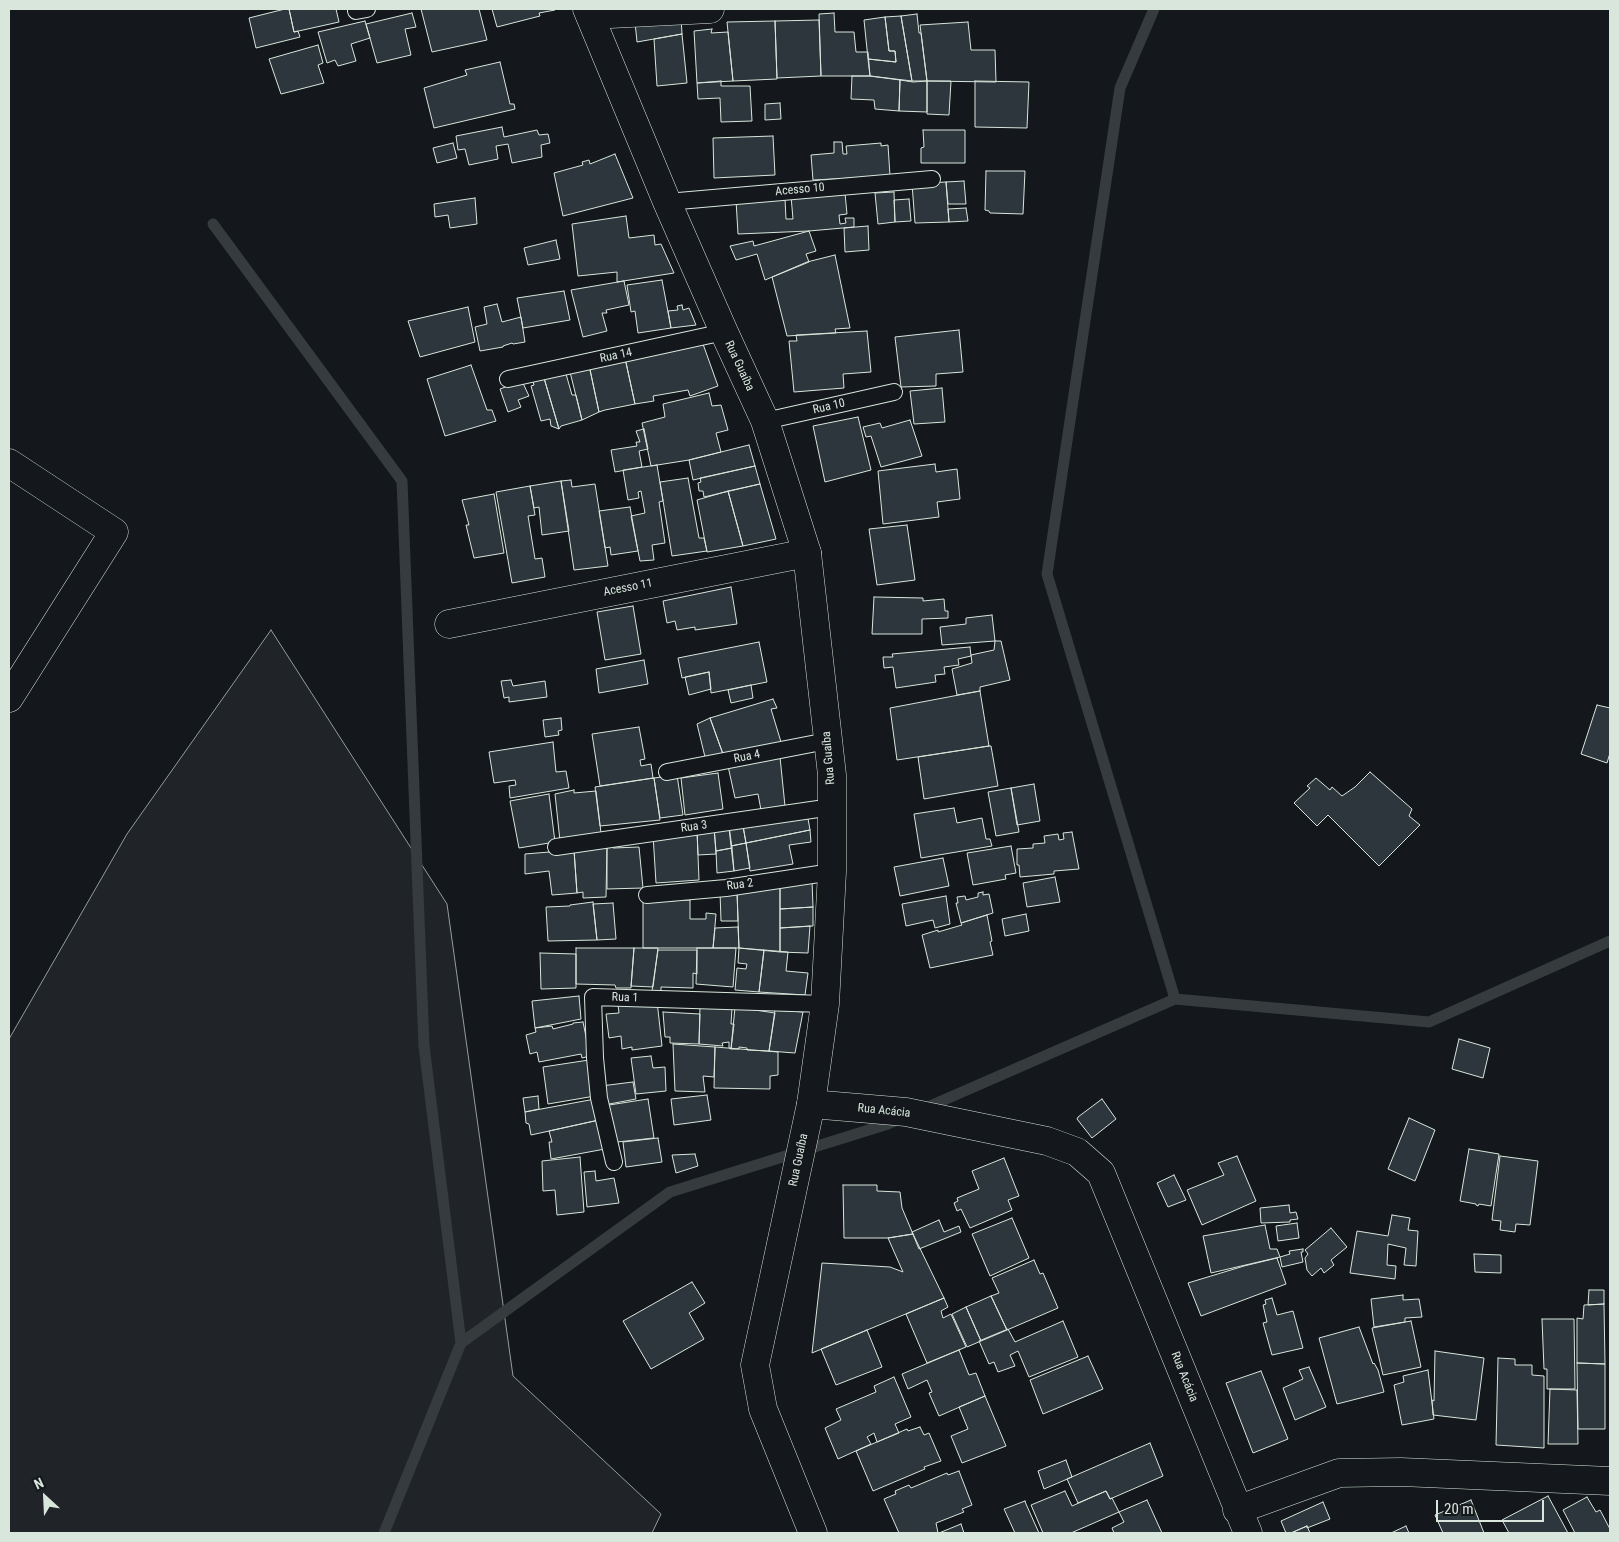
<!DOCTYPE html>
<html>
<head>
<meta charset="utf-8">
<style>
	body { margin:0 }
	#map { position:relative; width:1619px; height:1542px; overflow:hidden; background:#14181c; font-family:"Roboto Condensed",sans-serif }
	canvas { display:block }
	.frame { position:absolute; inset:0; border:10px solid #d8e6dc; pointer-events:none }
	.north { position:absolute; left:20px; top:1472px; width:50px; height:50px; -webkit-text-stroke:4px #14181c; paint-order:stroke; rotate:335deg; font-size:14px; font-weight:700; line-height:20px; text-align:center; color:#d8e6dc }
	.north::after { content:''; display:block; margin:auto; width:18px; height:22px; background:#d8e6dc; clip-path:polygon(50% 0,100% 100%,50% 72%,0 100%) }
	.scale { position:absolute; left:1436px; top:1500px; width:108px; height:22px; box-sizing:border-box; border:2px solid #d8e6dc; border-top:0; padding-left:6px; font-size:15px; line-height:18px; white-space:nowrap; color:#d8e6dc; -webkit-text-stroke:4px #14181c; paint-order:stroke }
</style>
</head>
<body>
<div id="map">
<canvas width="1619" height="1542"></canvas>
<div class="frame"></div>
<div class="north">N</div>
<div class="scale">20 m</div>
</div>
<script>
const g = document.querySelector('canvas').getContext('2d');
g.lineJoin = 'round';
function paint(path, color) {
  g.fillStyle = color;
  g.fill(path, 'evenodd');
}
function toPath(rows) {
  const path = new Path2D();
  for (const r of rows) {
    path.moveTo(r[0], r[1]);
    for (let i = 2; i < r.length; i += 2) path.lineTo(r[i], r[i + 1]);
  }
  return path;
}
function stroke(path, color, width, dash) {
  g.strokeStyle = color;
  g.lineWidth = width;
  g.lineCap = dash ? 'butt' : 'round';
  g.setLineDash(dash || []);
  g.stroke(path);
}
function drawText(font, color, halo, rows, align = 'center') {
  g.font = font + ' "Roboto Condensed",sans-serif';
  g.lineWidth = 4;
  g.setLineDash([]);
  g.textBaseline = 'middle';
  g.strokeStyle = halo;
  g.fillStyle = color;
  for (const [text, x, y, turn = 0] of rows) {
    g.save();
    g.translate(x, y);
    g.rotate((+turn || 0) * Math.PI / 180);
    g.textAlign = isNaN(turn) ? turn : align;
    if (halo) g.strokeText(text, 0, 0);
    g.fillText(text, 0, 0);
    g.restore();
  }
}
const green = toPath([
	[271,630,447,904,513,1376,661,1514,652,1533,9,1533,9,1039,127,834,271,630]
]);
paint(green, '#202428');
stroke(green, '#939e99', 1);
stroke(toPath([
	[1154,9,1120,88,1047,574,1175,999],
	[213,224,402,481,424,1046,461,1343],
	[921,1110,1175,999,1429,1022,1610,941],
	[384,1533,461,1343,670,1192,888,1124,902,1118]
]), '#363b3e', 11);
const building = toPath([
	[285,9,289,9,294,32,298,31,300,37,256,48,249,18,285,9],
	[289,9,336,9,339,22,294,32,289,9],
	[421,9,479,9,487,40,432,52,421,9],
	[492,9,555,9,555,10,539,13,540,16,497,27,492,9],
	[412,13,416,27,405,29,411,55,377,63,366,24,412,13],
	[834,13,835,32,854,32,856,52,868,52,870,76,821,76,819,14,834,13],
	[917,14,919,33,921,33,927,81,912,81,901,16,917,14],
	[901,16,912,81,870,76,868,59,896,62,895,51,889,51,885,17,901,16],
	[681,17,682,34,637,42,635,22,681,17],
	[885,17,889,51,895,51,896,62,868,59,864,20,885,17],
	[819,20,821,76,777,78,775,21,819,20],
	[365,21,370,38,351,44,356,61,338,66,335,60,327,63,318,32,365,21],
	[775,21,777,79,733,81,727,22,775,21],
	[968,22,971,50,995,50,996,82,927,81,920,25,968,22],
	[712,29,711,33,728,32,733,81,697,83,694,31,712,29],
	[682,34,687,83,657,86,654,39,682,34],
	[318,45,323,63,318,65,324,83,281,94,269,59,318,45],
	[500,62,510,104,514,104,515,109,434,128,424,88,467,75,465,70,500,62],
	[852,76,870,76,900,80,899,111,875,109,874,100,851,99,852,76],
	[900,80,913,82,927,81,927,112,899,111,900,80],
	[721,81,721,86,750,86,752,121,721,122,720,98,698,99,697,83,721,81],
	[927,81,951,81,949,115,927,114,927,81],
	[975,81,1029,82,1027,128,975,127,975,81],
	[780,103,781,119,765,120,765,104,780,103],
	[502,127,504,137,537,130,539,135,548,134,550,143,541,145,542,157,512,163,508,144,496,146,498,159,469,165,465,149,458,150,456,136,502,127],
	[923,130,965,130,965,163,921,163,921,148,924,147,923,130],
	[773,136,775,175,714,178,713,138,773,136],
	[834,142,842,142,843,154,847,154,846,146,881,143,881,146,888,145,890,176,813,180,811,155,834,153,834,142],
	[453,143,457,158,437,163,433,148,453,143],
	[615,154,633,198,563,216,554,173,583,165,582,162,589,160,590,164,615,154],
	[986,171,1025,171,1023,214,990,213,989,211,985,210,986,171],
	[964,181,966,204,948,204,946,182,964,181],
	[946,182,949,222,915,223,912,184,946,182],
	[894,192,895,222,878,224,875,193,894,192],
	[845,193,847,214,839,215,840,224,846,223,845,218,854,218,854,227,809,231,738,234,736,200,785,199,786,219,793,219,791,196,845,193],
	[475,198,477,224,450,228,448,215,435,217,434,204,475,198],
	[909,199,911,221,895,222,894,200,909,199],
	[966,208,968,221,949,222,948,209,966,208],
	[626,216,629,238,654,235,655,245,661,244,674,273,617,282,617,272,578,276,572,224,626,216],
	[868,226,869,250,845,252,844,228,868,226],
	[809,231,816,251,806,254,809,262,765,280,757,254,736,260,730,246,753,241,754,246,809,231],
	[556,240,560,259,528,265,524,248,556,240],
	[835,255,850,328,835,329,836,333,787,336,772,277,807,262,835,255],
	[662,280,671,328,638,333,635,311,631,312,627,285,662,280],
	[624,281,629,305,606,310,607,313,602,313,607,331,583,337,571,290,624,281],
	[564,291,570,320,523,328,517,298,564,291],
	[497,304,502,322,521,317,525,342,513,344,512,343,503,346,503,347,480,351,475,327,487,324,484,307,497,304],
	[682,305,683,310,689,308,696,325,671,328,668,311,678,310,677,306,682,305],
	[468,307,475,342,420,357,408,321,468,307],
	[959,330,963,372,936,374,936,386,901,387,895,337,959,330],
	[867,331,871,372,843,374,844,388,794,392,789,341,797,341,796,335,867,331],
	[703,344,718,386,690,396,688,390,653,396,654,401,635,404,625,358,703,344],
	[625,358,635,404,605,410,599,412,589,365,625,358],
	[471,365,487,410,492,410,496,421,445,436,427,379,471,365],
	[589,365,599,412,582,420,569,368,589,365],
	[566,374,572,395,576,395,582,420,561,426,559,429,544,378,566,374],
	[544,378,559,429,551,426,550,419,541,421,531,386,534,385,532,379,544,378],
	[522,381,529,396,518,400,521,407,508,412,500,389,522,381],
	[942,388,945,422,914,424,910,391,942,388],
	[709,393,712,406,721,405,728,430,716,433,721,452,689,460,651,466,642,423,665,417,663,404,709,393],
	[858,417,871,470,825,482,813,426,858,417],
	[910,420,922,456,881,467,871,436,866,437,863,427,880,423,882,428,910,420],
	[644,429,648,449,639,451,642,467,615,472,611,450,637,446,636,442,640,442,636,431,644,429],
	[749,445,755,466,693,480,689,460,749,445],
	[935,464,936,472,957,469,960,499,937,502,939,517,883,524,878,471,935,464],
	[657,465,663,501,659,502,665,543,652,545,654,560,640,561,631,516,645,513,641,491,638,492,639,498,628,500,623,470,657,465],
	[755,466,760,484,704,497,703,491,699,491,698,483,701,482,700,478,755,466],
	[688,478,699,538,704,538,707,551,672,556,660,482,688,478],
	[571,480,572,487,595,484,608,566,574,570,561,481,571,480],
	[561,481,569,531,542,535,539,507,534,508,530,486,561,481],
	[760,484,776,539,743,546,728,491,760,484],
	[530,486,535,515,528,516,535,559,542,558,545,577,512,583,496,492,530,486],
	[728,491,743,546,707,552,697,500,728,491],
	[494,494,504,553,474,558,466,525,469,525,462,500,494,494],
	[630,507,638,551,611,555,610,547,605,548,599,511,630,507],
	[907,525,915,580,877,585,869,529,907,525],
	[731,587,737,624,695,630,695,627,677,630,675,621,667,623,663,601,731,587],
	[874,597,923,598,923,601,944,599,945,611,948,611,948,618,922,619,922,634,872,634,874,597],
	[633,606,641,654,605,660,597,612,633,606],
	[992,615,995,641,942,645,940,627,966,624,966,618,992,615],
	[995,641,1001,641,1010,680,980,687,980,691,957,695,952,669,972,663,971,655,994,650,995,641],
	[759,642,767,682,711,693,709,672,682,678,678,658,759,642],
	[970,647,971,656,958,659,959,665,944,667,945,674,935,675,936,682,896,688,893,667,884,668,883,657,893,657,892,654,970,647],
	[644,660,648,684,599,693,596,669,644,660],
	[709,672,711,689,689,695,685,677,709,672],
	[511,680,513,686,545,681,547,697,509,702,509,697,504,698,501,681,511,680],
	[751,685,753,698,731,703,728,690,751,685],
	[980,691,989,746,897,760,890,708,980,691],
	[773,699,777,708,771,709,781,742,724,757,710,718,773,699],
	[1597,705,1610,708,1610,753,1607,763,1581,754,1597,705],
	[561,718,562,730,558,731,559,735,545,737,543,720,561,718],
	[710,718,723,754,705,757,697,724,710,718],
	[639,727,645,759,640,760,641,766,651,764,653,778,600,786,592,734,639,727],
	[553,742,556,772,566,771,569,788,510,798,509,786,516,785,515,780,494,783,489,752,553,742],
	[989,746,991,746,998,786,924,799,918,757,989,746],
	[780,757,785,806,761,810,758,794,735,798,728,766,780,757],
	[1370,772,1412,809,1409,816,1420,825,1379,866,1328,815,1317,826,1294,803,1310,788,1307,786,1316,778,1330,790,1332,787,1342,796,1355,787,1370,772],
	[718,773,723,809,685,815,681,778,718,773],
	[677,775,683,815,660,818,654,778,677,775],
	[654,778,660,820,600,826,595,787,654,778],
	[1034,784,1040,821,1017,825,1011,788,1034,784],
	[1011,788,1019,832,996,836,988,792,1011,788],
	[574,790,574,793,596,791,601,833,560,841,555,794,574,790],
	[549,794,555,842,519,848,510,801,549,794],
	[954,808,957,823,982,818,986,839,990,839,992,846,921,858,914,814,954,808],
	[807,813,810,830,746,843,743,826,807,813],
	[729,826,732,848,716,851,714,827,729,826],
	[743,826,746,843,731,846,729,828,743,826],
	[714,827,716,854,698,855,697,829,714,827],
	[810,830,811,842,789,845,793,864,750,871,746,843,810,830],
	[697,831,699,880,656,883,653,835,697,831],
	[1072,832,1079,869,1054,871,1054,874,1020,877,1019,865,1017,865,1017,849,1033,848,1033,844,1045,843,1044,836,1058,834,1059,840,1064,839,1063,833,1072,832],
	[612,842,613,848,639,847,643,888,607,889,607,845,612,842],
	[746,843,750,868,734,871,731,846,746,843],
	[607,845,606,897,583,898,583,892,577,893,574,850,607,845],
	[1011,846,1016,873,1005,875,1006,879,973,885,967,853,1011,846],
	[732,848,734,871,717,873,716,851,732,848],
	[574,850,577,893,552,895,549,871,525,874,525,854,574,850],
	[943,858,949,886,900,896,894,867,943,858],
	[1055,877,1060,902,1027,907,1023,883,1055,877],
	[812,881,813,907,780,909,780,883,812,881],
	[780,888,780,952,739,948,737,891,780,888],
	[737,891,738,921,721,921,720,892,737,891],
	[983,892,983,895,989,894,993,913,961,923,956,903,958,903,957,897,965,896,966,900,978,897,978,893,983,892],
	[946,896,950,924,935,928,933,920,906,926,902,904,946,896],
	[690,900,690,919,706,919,706,913,716,914,713,948,643,948,643,902,690,900],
	[593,902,597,940,548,941,546,907,570,906,570,905,593,902],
	[613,903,616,939,597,940,593,904,613,903],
	[813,907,813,926,780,928,780,909,813,907],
	[1026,914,1029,931,1005,936,1002,919,1026,914],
	[987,915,992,941,990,942,993,955,930,968,922,935,938,930,938,932,962,925,961,923,987,915],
	[810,926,808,953,780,952,780,928,810,926],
	[738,927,739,948,713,948,715,928,738,927],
	[576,948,634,948,631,988,616,988,615,985,576,984,576,948],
	[634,948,658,948,653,987,631,986,634,948],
	[697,948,736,948,733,987,696,984,697,948],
	[739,948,764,950,759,992,735,990,737,968,746,969,747,964,738,963,739,948],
	[658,950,697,950,697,974,693,973,693,988,661,987,661,991,652,991,658,950],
	[764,950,788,952,786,971,808,973,805,995,759,992,764,950],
	[540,953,576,954,576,988,541,989,540,953],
	[579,996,581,1019,535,1028,532,1001,579,996],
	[657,1001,662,1046,632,1050,632,1047,622,1049,621,1036,609,1038,606,1014,619,1013,618,1005,657,1001],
	[700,1005,732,1008,731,1024,734,1024,731,1049,729,1048,729,1042,722,1043,723,1046,699,1044,700,1005],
	[735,1007,775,1013,769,1051,747,1050,747,1048,739,1047,739,1049,731,1049,735,1007],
	[775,1010,803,1012,795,1053,769,1051,775,1010],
	[663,1012,700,1014,699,1044,670,1043,670,1037,665,1037,663,1012],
	[583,1022,590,1056,582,1058,581,1054,539,1062,537,1052,530,1054,526,1035,536,1032,535,1028,552,1026,553,1029,573,1024,573,1023,583,1022],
	[1459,1039,1490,1048,1483,1078,1452,1069,1459,1039],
	[673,1044,715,1047,714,1077,703,1076,705,1092,675,1091,673,1044],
	[715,1047,778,1052,778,1075,770,1076,770,1089,714,1088,715,1047],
	[651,1056,653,1068,665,1067,666,1091,636,1094,631,1058,651,1056],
	[589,1060,595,1096,548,1104,543,1067,589,1060],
	[633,1082,636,1099,604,1105,601,1086,633,1082],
	[707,1095,711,1120,674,1125,671,1099,707,1095],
	[538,1096,539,1109,525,1112,523,1098,538,1096],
	[595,1099,599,1120,531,1135,529,1124,526,1123,525,1112,595,1099],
	[648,1099,654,1138,617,1142,609,1105,648,1099],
	[1102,1099,1116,1119,1092,1138,1077,1119,1078,1117,1102,1099],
	[1409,1118,1435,1130,1415,1181,1388,1169,1409,1118],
	[599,1120,605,1149,551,1159,549,1142,552,1142,549,1131,599,1120],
	[658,1138,662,1162,626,1167,623,1142,658,1138],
	[1469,1149,1499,1154,1491,1206,1479,1204,1478,1206,1476,1205,1476,1204,1460,1201,1469,1149],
	[695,1154,698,1166,676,1173,672,1155,695,1154],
	[1237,1156,1256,1201,1202,1225,1187,1190,1224,1175,1218,1163,1237,1156],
	[1500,1156,1538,1161,1530,1225,1516,1224,1515,1232,1500,1230,1501,1221,1492,1220,1500,1156],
	[580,1157,584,1212,557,1215,555,1190,543,1191,542,1161,580,1157],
	[1004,1158,1019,1196,1008,1200,1012,1210,970,1228,961,1209,957,1211,954,1203,958,1201,957,1198,979,1189,972,1171,1004,1158],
	[595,1171,596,1181,614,1178,619,1203,587,1207,584,1172,595,1171],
	[1174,1175,1186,1200,1168,1207,1157,1183,1174,1175],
	[843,1185,877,1185,877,1191,900,1192,902,1208,913,1234,888,1238,844,1238,843,1185],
	[1289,1205,1290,1213,1296,1212,1298,1219,1290,1220,1290,1222,1261,1223,1260,1208,1289,1205],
	[1392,1215,1410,1218,1408,1230,1418,1231,1416,1266,1404,1265,1406,1248,1388,1244,1387,1265,1396,1266,1395,1279,1350,1273,1357,1231,1388,1236,1392,1215],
	[1012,1218,1029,1258,990,1276,972,1234,1012,1218],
	[939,1220,944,1232,959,1226,961,1232,919,1249,912,1232,939,1220],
	[1297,1223,1299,1238,1278,1241,1276,1226,1297,1223],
	[1265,1225,1270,1249,1277,1249,1280,1257,1211,1273,1203,1236,1265,1225],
	[1331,1228,1347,1247,1331,1260,1334,1265,1324,1273,1321,1268,1312,1276,1307,1270,1305,1258,1308,1254,1305,1250,1331,1228],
	[913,1234,944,1298,812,1353,822,1263,890,1267,903,1272,888,1238,913,1234],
	[1303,1249,1303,1252,1301,1252,1303,1262,1282,1267,1280,1257,1290,1254,1289,1251,1303,1249],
	[1474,1254,1501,1255,1501,1273,1475,1272,1474,1254],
	[1277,1258,1286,1284,1201,1316,1188,1283,1244,1266,1277,1258],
	[1034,1260,1040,1274,1043,1273,1058,1308,1007,1330,991,1296,999,1293,992,1278,1034,1260],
	[692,1282,705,1303,689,1313,704,1339,651,1369,623,1321,692,1282],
	[1589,1290,1604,1290,1604,1304,1588,1305,1589,1290],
	[1403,1295,1403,1300,1419,1299,1422,1317,1405,1318,1405,1322,1374,1327,1371,1299,1403,1295],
	[991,1296,1007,1330,981,1341,966,1307,991,1296],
	[944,1298,948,1307,941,1311,943,1318,951,1314,966,1347,927,1363,906,1314,944,1298],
	[1272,1298,1277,1315,1293,1311,1303,1348,1272,1355,1263,1323,1267,1322,1263,1305,1266,1304,1265,1300,1272,1298],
	[1604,1304,1605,1364,1577,1363,1577,1318,1583,1319,1584,1305,1604,1304],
	[966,1307,981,1341,967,1347,952,1314,966,1307],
	[1542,1319,1574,1319,1575,1389,1547,1389,1547,1369,1544,1369,1542,1319],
	[1063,1321,1078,1357,1029,1377,1018,1351,1010,1355,1015,1366,998,1372,994,1362,989,1364,979,1341,1008,1329,1015,1342,1063,1321],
	[1411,1321,1421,1367,1383,1375,1372,1328,1411,1321],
	[1359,1327,1373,1364,1374,1363,1378,1370,1384,1392,1337,1404,1319,1338,1359,1327],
	[867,1330,882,1367,836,1385,821,1349,867,1330],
	[959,1350,969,1375,976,1373,985,1396,939,1416,929,1393,932,1392,927,1380,908,1389,902,1374,959,1350],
	[1435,1351,1484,1358,1476,1420,1433,1415,1432,1400,1434,1401,1435,1351],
	[1088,1356,1103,1389,1043,1414,1030,1380,1088,1356],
	[1498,1358,1515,1359,1515,1365,1532,1365,1532,1375,1544,1376,1544,1448,1496,1445,1498,1358],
	[1577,1363,1605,1364,1605,1429,1578,1429,1577,1363],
	[1309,1367,1326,1407,1295,1420,1283,1388,1303,1379,1299,1370,1309,1367],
	[1428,1370,1434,1419,1402,1425,1394,1385,1404,1382,1403,1376,1428,1370],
	[1261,1371,1288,1439,1253,1453,1226,1383,1261,1371],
	[894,1377,911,1417,895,1424,899,1433,877,1442,874,1433,867,1437,871,1444,838,1459,825,1428,841,1420,836,1409,876,1392,874,1386,894,1377],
	[1550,1389,1577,1390,1578,1444,1548,1444,1550,1389],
	[985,1396,1006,1446,962,1463,951,1436,968,1429,959,1407,985,1396],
	[920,1427,924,1435,929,1433,941,1461,924,1467,925,1469,873,1491,856,1451,907,1429,908,1431,920,1427],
	[1150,1443,1163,1476,1110,1499,1106,1491,1078,1503,1067,1479,1150,1443],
	[1066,1460,1072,1477,1044,1489,1038,1471,1066,1460],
	[959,1471,972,1505,962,1509,964,1512,936,1523,938,1533,899,1533,884,1499,896,1494,895,1491,909,1485,911,1488,947,1473,948,1475,959,1471],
	[1065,1491,1072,1506,1106,1491,1110,1499,1112,1498,1119,1512,1071,1533,1043,1533,1031,1505,1065,1491],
	[1548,1496,1568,1533,1509,1533,1502,1520,1548,1496],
	[1587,1497,1596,1512,1600,1510,1610,1529,1610,1533,1575,1533,1563,1510,1587,1497],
	[1147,1500,1162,1533,1114,1533,1112,1528,1124,1522,1119,1512,1147,1500],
	[1471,1500,1484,1533,1443,1533,1435,1515,1471,1500],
	[1025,1501,1026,1504,1039,1533,1015,1533,1004,1509,1025,1501],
	[1323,1502,1330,1519,1307,1528,1307,1526,1291,1533,1286,1533,1281,1521,1323,1502],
	[961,1524,964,1533,938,1533,939,1533,961,1524],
	[1307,1526,1310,1533,1291,1533,1307,1526],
	[1406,1526,1409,1533,1391,1533,1406,1526]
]);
paint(building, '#2c363c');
stroke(building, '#d8e6dc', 1);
const service = toPath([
	[356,11,367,9],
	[667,202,932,179],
	[508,379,724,332],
	[765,421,894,392],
	[667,772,827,741],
	[556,847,832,807],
	[647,895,726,888,832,872],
	[614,1162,599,1098,595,1058,593,997,825,1004]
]);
const minor = toPath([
	[590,15,710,9],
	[9,463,114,532,9,698],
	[449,624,807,553],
	[811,1104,906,1112,1047,1141,1077,1152,1101,1173,1248,1533],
	[1237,1510,1339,1473,1401,1472,1610,1481]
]);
const tertiary = toPath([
	[587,9,667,202,724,332,765,421,807,553,832,775,832,872,825,1004,811,1104,755,1365,763,1409,813,1533]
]);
stroke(service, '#d8e6dc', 18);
stroke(minor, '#d8e6dc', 29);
stroke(tertiary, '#d8e6dc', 29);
stroke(service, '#14181c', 16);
stroke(minor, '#14181c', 28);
stroke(tertiary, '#14181c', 28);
drawText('12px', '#d8e6dc', '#14181c', [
	["Acesso 10",800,190,-5],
	["Rua 14",616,356,-12],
	["Rua Guaíba",739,366,65],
	["Rua 10",829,407,-13],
	["Acesso 11",628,588,-11],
	["Rua 4",747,757,-11],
	["Rua Guaíba",829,758,-95],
	["Rua 3",694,827,-8],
	["Rua 2",740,885,-8],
	["Rua 1",625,998,2],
	["Rua Acácia",884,1111,6],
	["Rua Guaíba",799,1160,-78],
	["Rua Acácia",1184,1377,68]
]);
</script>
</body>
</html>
